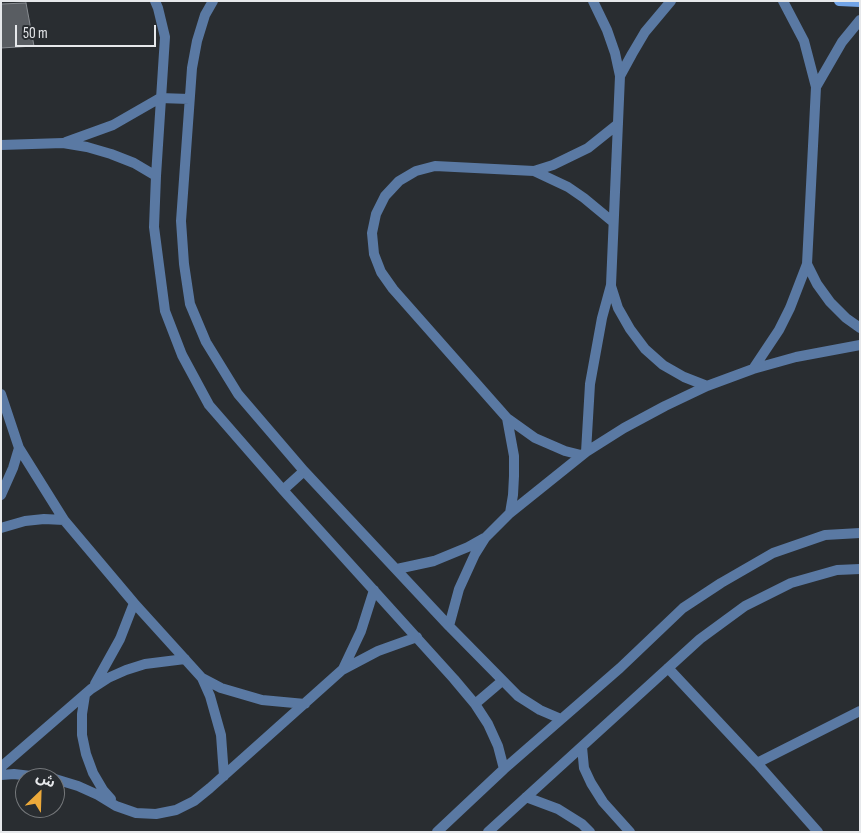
<!DOCTYPE html>
<html>
<head>
<meta charset="utf-8">
<style>
	body { margin:0 }
	#map { position:relative; width:861px; height:833px; overflow:hidden; background:#292d31; font-family:"Sofia Sans Condensed","Noto Sans Arabic",sans-serif }
	canvas { display:block }
	.frame { position:absolute; inset:0; border:2px solid #e6e8eb; pointer-events:none }
	.north { position:absolute; left:15px; top:768px; width:50px; height:50px; box-sizing:border-box; background:#292d31; border:1px solid #75787b; border-radius:50%; rotate:24deg; font-size:14px; font-weight:700; line-height:20px; text-align:center; color:#e6e8eb }
	.north::after { content:''; display:block; margin:auto; width:18px; height:22px; background:#eca93a; clip-path:polygon(50% 0,100% 100%,50% 72%,0 100%) }
	.scale { position:absolute; left:15px; top:25px; width:141px; height:22px; box-sizing:border-box; border:2px solid #e6e8eb; border-top:0; padding-left:6px; font-size:15px; line-height:18px; white-space:nowrap; color:#e6e8eb; -webkit-text-stroke:4px #292d31; paint-order:stroke }
</style>
</head>
<body>
<div id="map">
<canvas width="861" height="833"></canvas>
<div class="frame"></div>
<div class="north">ش</div>
<div class="scale">50 m</div>
</div>
<script>
const g = document.querySelector('canvas').getContext('2d');
g.lineJoin = 'round';
function paint(path, color) {
  g.fillStyle = color;
  g.fill(path, 'evenodd');
}
function toPath(rows) {
  const path = new Path2D();
  for (const r of rows) {
    path.moveTo(r[0], r[1]);
    for (let i = 2; i < r.length; i += 2) path.lineTo(r[i], r[i + 1]);
  }
  return path;
}
function stroke(path, color, width, dash) {
  g.strokeStyle = color;
  g.lineWidth = width;
  g.lineCap = dash ? 'butt' : 'round';
  g.setLineDash(dash || []);
  g.stroke(path);
}
const building = toPath([
	[26,3,34,46,1,48,1,4,26,3]
]);
paint(building, '#595d62');
stroke(building, '#888c91', 1);
stroke(toPath([
	[155,1,158,8,165,37,156,176,154,227,165,311,182,355,209,405,283,490,454,679,475,704,488,724,498,746,504,769],
	[213,1,205,15,197,41,192,68,181,221,184,264,190,304,206,342,238,394,304,471,449,626,518,696,540,710,561,719],
	[620,76,632,54,645,32,671,1],
	[816,87,842,42,860,20],
	[66,142,113,125,160,98,189,99],
	[1,145,63,143,87,147,111,154,134,163,156,176],
	[534,171,553,165,588,148,618,124],
	[807,264,817,284,830,302,846,318,860,328],
	[611,286,618,308,630,329,645,349,663,365,684,377,707,386],
	[753,369,779,330,790,308,807,264,816,87,804,41,783,1],
	[1,394,19,448,64,520,134,603,202,678,210,696,221,735,224,776],
	[507,418,514,456,514,476,513,495,510,513],
	[586,452,590,384,602,318,611,285,620,76,615,53,607,30,593,1],
	[581,455,565,451,535,438,507,418,393,289,381,272,374,254,372,233,376,214,385,196,399,181,416,171,435,166,534,171,568,187,584,198,613,222],
	[283,490,304,471],
	[1,495,13,468,19,448],
	[1,528,25,521,44,519,64,520],
	[397,569,434,561,468,547,484,538],
	[449,626,459,589,475,554,485,538,510,513,586,452,624,428,665,406,707,386,753,369,796,357,860,345],
	[668,668,757,763,818,832],
	[343,669,361,631,374,590],
	[202,678,221,688,262,700,305,704],
	[95,684,120,639,134,603],
	[85,695,82,714,82,735,86,754,93,773,103,790,111,799],
	[475,704,502,681],
	[582,747,584,768,591,783,603,802,630,832],
	[757,763,860,711],
	[1,767,91,689,108,678,126,670,145,664,185,659],
	[1,775,14,774,48,778],
	[55,779,78,786,98,795,116,806,136,813,156,814,176,810,194,801,210,788,342,670,378,651,417,637],
	[526,797,558,809,582,824,590,832],
	[437,832,504,769,620,668,683,608,721,583,773,553,825,535,860,533],
	[488,832,700,639,745,606,791,583,837,570,860,569]
]), '#5a79a3', 10);
stroke(toPath([
	[839,1,860,2]
]), '#72a4e7', 10);
</script>
</body>
</html>
